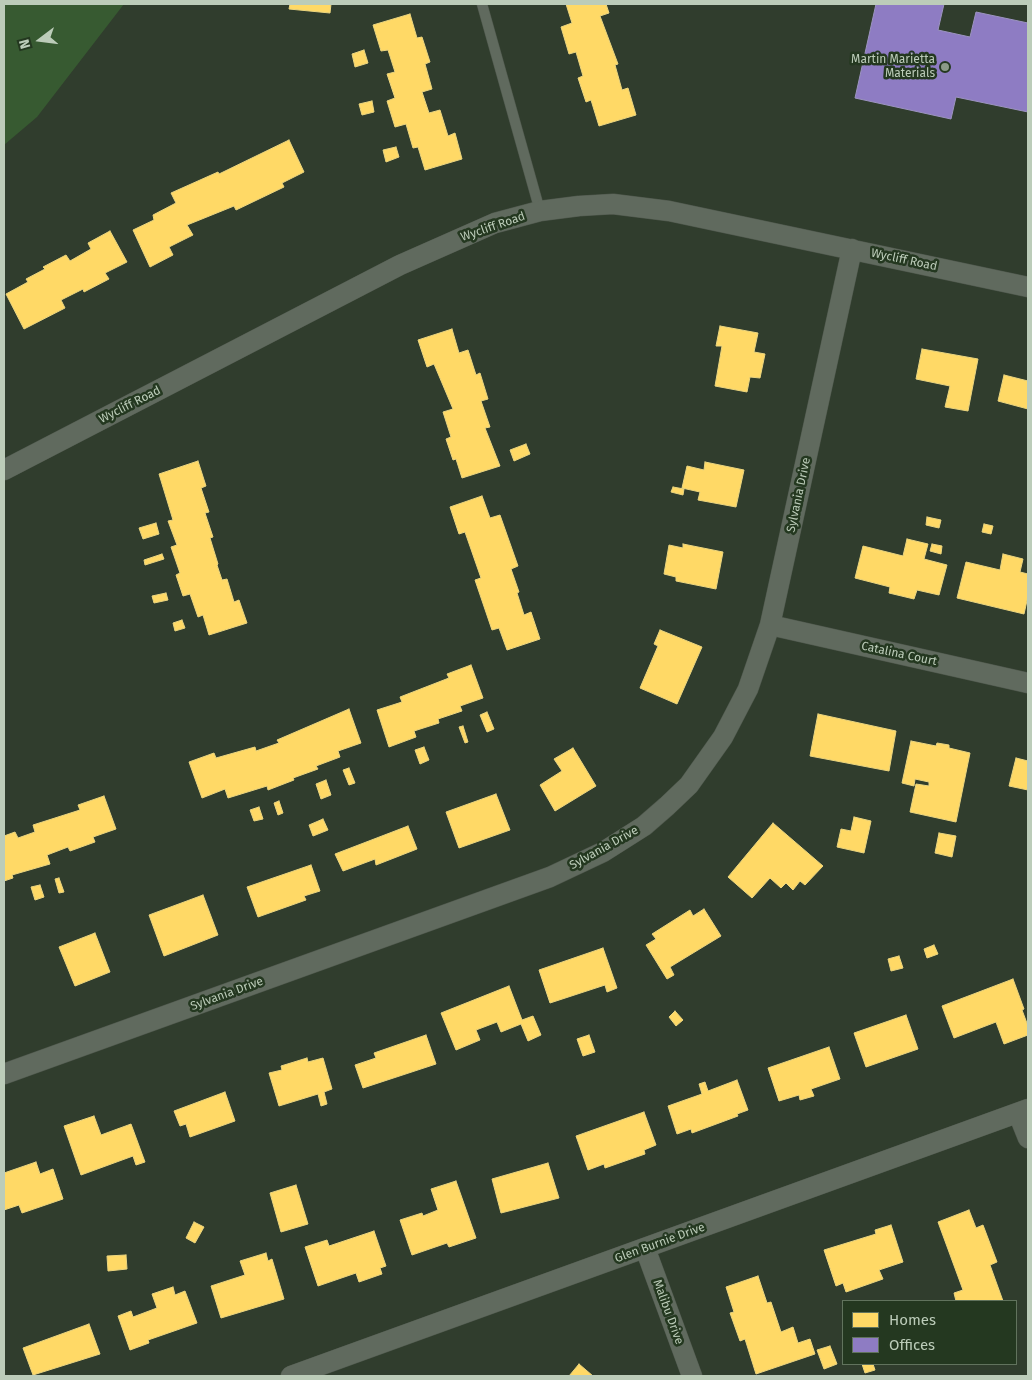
<!DOCTYPE html>
<html>
<head>
<meta charset="utf-8">
<style>
	body { margin:0 }
	#map { position:relative; width:1032px; height:1380px; overflow:hidden; background:#303d2d; font-family:"Fira Sans",sans-serif }
	canvas { display:block }
	.frame { position:absolute; inset:0; border:5px solid #bcccb9; pointer-events:none }
	.legend { position:absolute; left:842px; top:1300px; width:175px; height:65px; box-sizing:border-box; background:#243820; border:1px solid #61735d; margin:0; padding:6px 9px; list-style:none; font-size:15px; color:#bcccb9 }
	.legend li { display:flex; align-items:center; gap:10px; height:25px }
	.legend b { width:25px; border:1px solid #61735d }
	.north { position:absolute; left:15px; top:15px; width:50px; height:50px; -webkit-text-stroke:4px #243820; paint-order:stroke; rotate:255deg; font-size:14px; font-weight:700; line-height:20px; text-align:center; color:#bcccb9 }
	.north::after { content:''; display:block; margin:auto; width:18px; height:22px; background:#bcccb9; clip-path:polygon(50% 0,100% 100%,50% 72%,0 100%) }
</style>
</head>
<body>
<div id="map">
<canvas width="1032" height="1380"></canvas>
<div class="frame"></div>
<ul class="legend">
<li><b style="height:14px;background:#ffd966"></b>Homes</li>
<li><b style="height:14px;background:#8e7cc3"></b>Offices</li>
</ul>
<div class="north">N</div>
</div>
<script>
const g = document.querySelector('canvas').getContext('2d');
g.lineJoin = 'round';
function paint(path, color) {
  g.fillStyle = color;
  g.fill(path, 'evenodd');
}
function toPath(rows) {
  const path = new Path2D();
  for (const r of rows) {
    path.moveTo(r[0], r[1]);
    for (let i = 2; i < r.length; i += 2) path.lineTo(r[i], r[i + 1]);
  }
  return path;
}
function stroke(path, color, width, dash) {
  g.strokeStyle = color;
  g.lineWidth = width;
  g.lineCap = dash ? 'butt' : 'round';
  g.setLineDash(dash || []);
  g.stroke(path);
}
function drawText(font, color, halo, rows, align = 'center') {
  g.font = font + ' "Fira Sans",sans-serif';
  g.lineWidth = 5;
  g.setLineDash([]);
  g.textBaseline = 'middle';
  g.strokeStyle = halo;
  g.fillStyle = color;
  for (const [text, x, y, turn = 0] of rows) {
    g.save();
    g.translate(x, y);
    g.rotate((+turn || 0) * Math.PI / 180);
    g.textAlign = isNaN(turn) ? turn : align;
    if (halo) g.strokeText(text, 0, 0);
    g.fillText(text, 0, 0);
    g.restore();
  }
}
paint(toPath([
	[4,4,124,4,37,117,4,145]
]), '#375a31');
const homes = toPath([
	[290,4,331,4,330,13,289,9,290,4],
	[566,4,606,4,609,13,600,16,618,64,615,65,622,90,628,88,636,115,599,126,591,100,586,102,578,78,583,76,576,52,569,54,561,27,572,23,566,4],
	[410,14,417,38,422,37,430,62,425,64,432,89,422,92,429,113,440,110,448,136,455,133,462,159,425,170,418,147,413,148,406,124,395,127,387,101,395,98,387,74,395,72,388,50,381,51,373,25,410,14],
	[364,50,368,63,355,67,352,54,364,50],
	[372,101,374,112,362,115,359,104,372,101],
	[289,140,304,172,282,183,284,187,236,210,234,206,187,225,193,235,169,247,173,255,150,267,133,230,154,220,153,215,176,203,171,193,218,172,219,174,289,140],
	[396,147,399,157,386,162,383,150,396,147],
	[110,231,127,262,105,273,109,279,84,292,83,289,61,300,65,308,24,329,6,294,28,282,26,279,45,269,43,267,66,255,70,261,91,249,88,243,110,231],
	[720,326,758,333,754,352,765,354,760,378,750,377,747,392,715,386,722,346,716,346,720,326],
	[452,329,459,353,468,350,476,375,480,373,488,399,481,401,490,427,485,428,500,466,462,478,456,459,453,460,446,439,451,437,443,412,453,409,434,364,427,367,418,340,452,329],
	[922,349,978,359,968,411,945,407,950,386,916,379,922,349],
	[1004,375,1028,381,1028,409,998,401,1004,375],
	[526,444,530,454,514,461,510,450,526,444],
	[198,461,206,486,201,488,209,512,205,513,213,537,210,538,218,564,217,565,222,580,227,579,234,602,239,600,247,623,209,635,203,615,198,617,190,594,183,596,176,575,180,573,171,547,177,545,168,521,173,520,159,474,198,461],
	[705,462,744,470,736,507,698,500,700,492,682,488,687,466,704,470,705,462],
	[673,487,684,489,683,495,671,492,673,487],
	[482,496,490,518,500,515,518,566,511,569,519,592,517,593,524,615,531,612,540,639,507,650,499,628,492,630,475,580,481,578,465,532,459,534,450,507,482,496],
	[927,517,941,520,939,528,926,525,927,517],
	[156,523,159,534,143,539,139,528,156,523],
	[984,524,993,526,991,534,982,532,984,524],
	[907,539,928,544,924,559,947,565,939,595,917,590,914,599,889,593,890,587,855,578,863,546,903,556,907,539],
	[683,544,723,552,716,589,676,581,676,577,664,574,669,545,683,548,683,544],
	[932,544,942,546,941,554,930,551,932,544],
	[162,554,164,559,145,565,144,560,162,554],
	[1003,554,1023,559,1020,572,1028,574,1028,596,1024,614,957,598,966,562,1000,570,1003,554],
	[166,593,168,600,154,603,152,596,166,593],
	[182,620,185,628,175,631,173,623,182,620],
	[660,630,702,647,677,704,640,688,658,646,654,644,660,630],
	[471,665,483,698,460,706,462,711,438,719,439,723,414,731,416,737,389,747,377,710,402,702,400,697,449,678,447,674,471,665],
	[349,709,361,743,338,751,340,757,316,766,318,769,293,778,294,780,268,790,267,786,228,798,225,789,202,798,189,762,214,753,216,758,255,747,256,751,279,743,277,740,349,709],
	[487,712,494,729,487,732,480,715,487,712],
	[818,714,896,731,889,771,810,756,818,714],
	[463,726,468,742,465,743,459,727,463,726],
	[911,741,936,746,937,743,949,745,949,748,970,753,956,822,910,812,916,784,929,786,929,782,915,779,914,786,902,783,911,741],
	[424,747,429,760,420,764,415,750,424,747],
	[573,748,596,786,555,811,540,785,562,771,554,759,573,748],
	[1016,758,1028,761,1028,790,1009,786,1016,758],
	[349,768,355,783,349,785,343,770,349,768],
	[326,780,331,795,321,799,316,784,326,780],
	[496,794,510,830,459,848,446,812,496,794],
	[104,796,116,829,93,837,95,842,70,851,68,847,47,855,50,864,12,875,13,878,4,881,4,836,15,832,18,838,35,832,33,825,80,810,78,805,104,796],
	[279,801,283,813,278,815,274,803,279,801],
	[259,807,263,819,254,821,250,810,259,807],
	[854,817,871,821,864,853,837,847,841,829,851,831,854,817],
	[323,819,328,830,313,836,309,825,323,819],
	[773,823,823,866,805,885,800,881,793,890,786,883,781,888,770,878,752,898,728,877,773,823],
	[408,826,417,849,376,865,375,859,343,871,335,854,408,826],
	[939,833,956,836,952,857,935,853,939,833],
	[311,865,320,891,304,896,306,900,258,917,247,887,311,865],
	[59,878,64,892,59,893,55,879,59,878],
	[40,885,44,897,35,900,31,887,40,885],
	[203,895,218,935,164,956,149,915,203,895],
	[704,909,721,936,670,967,674,975,667,979,646,945,656,939,652,934,690,910,693,916,704,909],
	[95,933,110,972,75,986,59,947,95,933],
	[934,945,938,954,927,958,924,949,934,945],
	[603,948,617,988,607,992,605,985,550,1003,539,970,603,948],
	[899,956,903,968,891,971,888,959,899,956],
	[1013,979,1024,1009,1022,1010,1028,1026,1028,1035,1004,1044,996,1022,954,1038,942,1006,1013,979],
	[509,986,522,1020,533,1016,541,1035,528,1041,521,1024,501,1032,497,1022,476,1030,480,1040,456,1050,441,1013,509,986],
	[675,1011,683,1020,676,1026,669,1017,675,1011],
	[906,1015,918,1049,866,1067,854,1033,906,1015],
	[426,1035,436,1064,363,1088,355,1065,376,1058,374,1053,426,1035],
	[589,1035,595,1052,583,1056,577,1039,589,1035],
	[829,1047,840,1079,811,1089,814,1096,800,1100,799,1095,779,1101,768,1068,829,1047],
	[307,1058,308,1062,323,1058,332,1089,324,1092,327,1104,321,1106,318,1094,279,1106,269,1073,282,1070,281,1066,307,1058],
	[737,1080,748,1110,737,1114,738,1116,692,1133,691,1129,677,1134,668,1106,702,1094,699,1084,705,1082,708,1091,737,1080],
	[225,1092,235,1121,190,1137,186,1124,180,1126,174,1111,225,1092],
	[644,1112,656,1145,644,1150,645,1154,605,1168,604,1164,588,1170,576,1136,644,1112],
	[94,1116,101,1135,131,1124,145,1162,136,1165,133,1156,81,1175,64,1126,94,1116],
	[36,1162,40,1174,53,1169,63,1199,22,1213,19,1205,4,1210,4,1173,36,1162],
	[548,1163,559,1198,501,1213,492,1179,548,1163],
	[456,1181,476,1238,449,1247,447,1243,412,1255,400,1220,422,1213,423,1216,438,1210,431,1189,456,1181],
	[296,1185,308,1224,281,1232,270,1193,296,1185],
	[969,1210,976,1228,983,1225,997,1262,990,1265,1003,1301,956,1301,954,1293,963,1290,938,1222,969,1210],
	[194,1222,204,1227,195,1243,186,1238,194,1222],
	[891,1225,903,1262,879,1270,883,1279,846,1292,843,1283,836,1286,824,1250,876,1234,875,1230,891,1225],
	[374,1231,386,1266,380,1268,382,1274,359,1282,356,1273,318,1286,305,1247,327,1240,329,1246,374,1231],
	[266,1253,268,1261,272,1259,284,1299,221,1318,211,1286,245,1275,240,1261,266,1253],
	[126,1255,127,1269,108,1271,107,1256,126,1255],
	[758,1276,767,1303,771,1302,781,1332,793,1327,798,1343,810,1339,815,1354,756,1374,745,1339,740,1341,730,1313,734,1312,726,1287,758,1276],
	[173,1287,175,1295,185,1291,197,1323,148,1340,149,1343,130,1350,118,1316,131,1311,133,1317,157,1308,152,1294,173,1287],
	[89,1324,100,1354,33,1375,23,1348,89,1324],
	[830,1346,837,1364,824,1369,817,1350,830,1346],
	[579,1364,593,1376,569,1376,579,1364],
	[862,1364,873,1364,875,1370,865,1373,862,1364]
]);
paint(homes, '#ffd966');
stroke(homes, '#ebd57f', 1);
const offices = toPath([
	[876,4,944,4,938,30,970,37,976,12,1028,23,1028,112,956,97,951,119,855,98,876,4]
]);
paint(offices, '#8e7cc3');
stroke(offices, '#9c94c0', 1);
const lane = toPath([
	[482,4,540,211]
]);
const street = toPath([
	[4,470,400,265,495,223,540,211,579,206,613,204,669,211,1028,287],
	[770,625,1028,683],
	[4,1074,550,877,603,852,644,826,667,806,689,785,723,737,748,689,770,625,852,249],
	[1018,1113,1028,1138],
	[645,1248,692,1376],
	[291,1376,1028,1109]
]);
stroke(lane, '#4e574c', 11);
stroke(street, '#4e574c', 21);
stroke(lane, '#606a5e', 10);
stroke(street, '#606a5e', 20);
for (const [x, y, r, color] of [
	[945,67,5,"#8b9a88"]
]) {
  const dot = new Path2D();
  dot.arc(x, y, r, 0, 2 * Math.PI);
  g.fillStyle = color;
  g.fill(dot);
  stroke(dot, '#243820', 2);
}
drawText('12px', '#bcccb9', '#243820', [
	["Martin Marietta",935,60],
	["Materials",935,74]
], 'right');
drawText('12px', '#bcccb9', '#243820', [
	["Wycliff Road",493,227,-19],
	["Wycliff Road",904,260,12],
	["Wycliff Road",130,405,-27],
	["Sylvania Drive",799,495,-78],
	["Catalina Court",899,654,12],
	["Sylvania Drive",604,848,-29],
	["Sylvania Drive",227,994,-20],
	["Glen Burnie Drive",660,1243,-20],
	["Malibu Drive",668,1312,70]
]);
</script>
</body>
</html>
